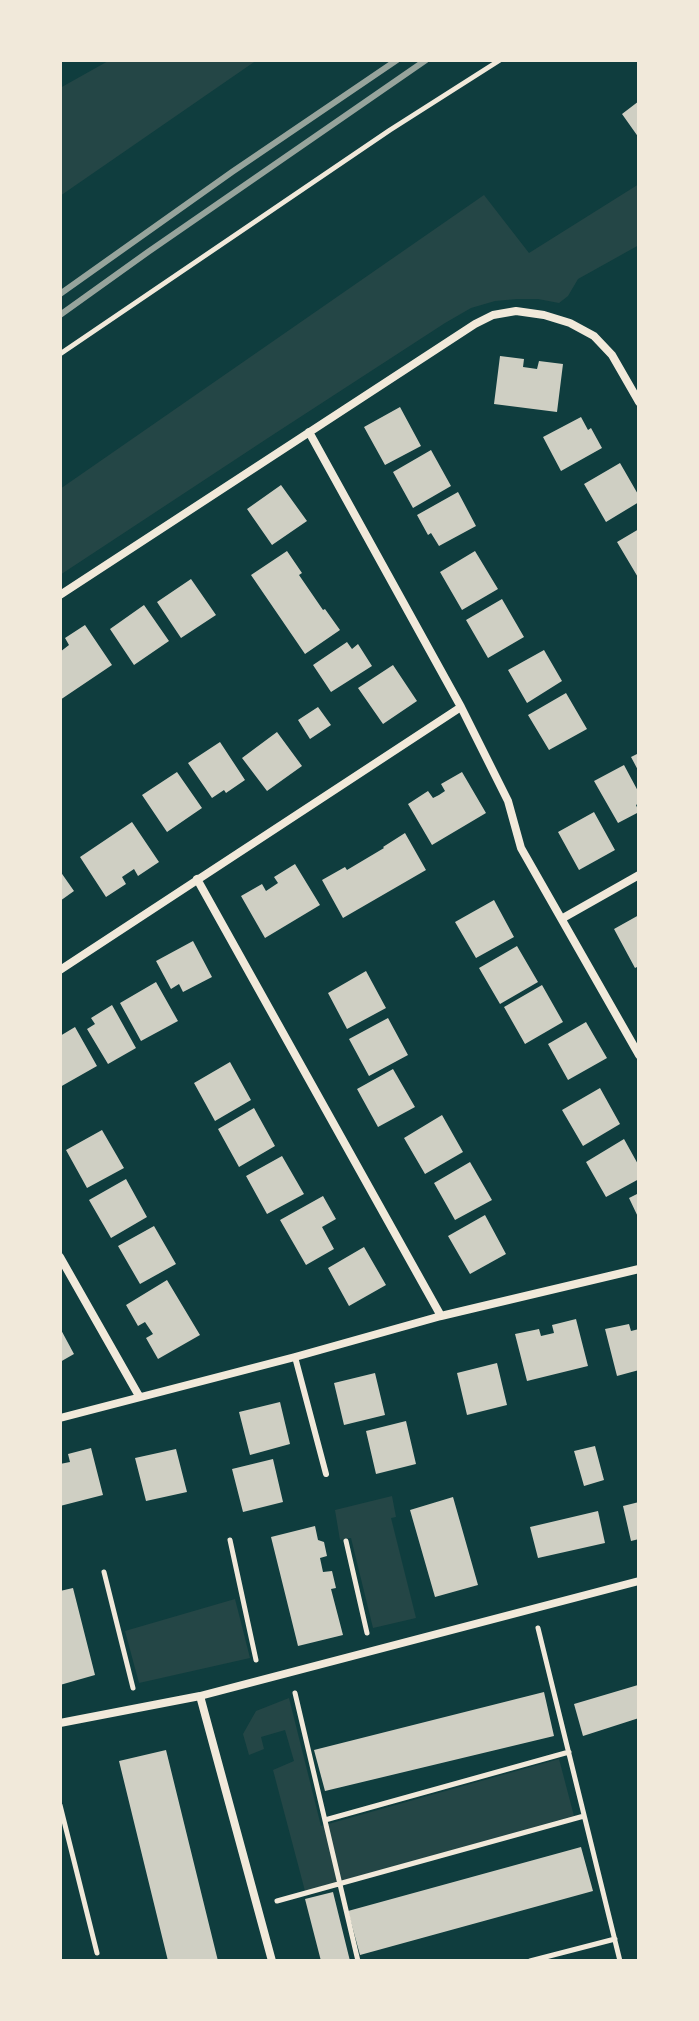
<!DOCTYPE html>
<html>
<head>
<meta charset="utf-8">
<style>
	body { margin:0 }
	#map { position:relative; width:699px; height:2021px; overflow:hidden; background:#0f3d3e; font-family:Barlow,sans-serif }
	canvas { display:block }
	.frame { position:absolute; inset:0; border:62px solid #f1e9da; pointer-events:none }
</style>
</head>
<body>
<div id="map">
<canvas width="699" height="2021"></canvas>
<div class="frame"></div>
</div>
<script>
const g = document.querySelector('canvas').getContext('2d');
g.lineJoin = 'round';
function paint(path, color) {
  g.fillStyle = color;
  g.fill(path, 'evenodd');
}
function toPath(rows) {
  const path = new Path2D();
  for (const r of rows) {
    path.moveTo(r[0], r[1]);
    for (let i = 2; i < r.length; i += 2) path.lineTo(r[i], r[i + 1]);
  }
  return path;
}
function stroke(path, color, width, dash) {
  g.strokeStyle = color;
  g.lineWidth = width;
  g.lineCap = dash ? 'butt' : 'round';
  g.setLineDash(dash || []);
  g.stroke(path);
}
paint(toPath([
	[110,60,257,60,60,196,60,88],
	[639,184,639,245,578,279,568,296,559,303,538,299,517,299,495,301,471,308,445,323,271,436,60,575,60,489,484,195,529,253],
	[392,1496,396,1517,391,1518,416,1618,373,1628,351,1538,340,1540,335,1510],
	[235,1599,250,1658,139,1683,125,1631],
	[289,1698,321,1826,559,1759,574,1816,305,1891,273,1770,294,1761,285,1730,261,1737,264,1749,249,1755,243,1734,256,1711]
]), '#244646');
paint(toPath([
	[639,101,639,138,622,114],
	[500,356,524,359,523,367,537,369,539,361,563,364,557,412,494,404],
	[400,407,421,446,385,465,364,427],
	[581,417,588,430,591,428,602,448,561,471,543,437],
	[431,450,451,486,413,508,393,472],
	[620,463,639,496,639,502,606,522,584,484],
	[281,485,307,521,272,545,247,509],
	[458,492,476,526,439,546,431,533,428,535,417,515],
	[639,529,639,579,617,542],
	[287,551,302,573,299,575,323,610,325,609,340,630,305,654,251,575],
	[475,551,498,589,462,610,440,572],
	[191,579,216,615,181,638,157,602],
	[502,599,524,637,488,658,466,620],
	[144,605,169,641,134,665,110,629],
	[85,625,112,665,60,700,60,652,69,645,65,638],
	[347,642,352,649,358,644,372,666,331,692,313,665],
	[544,650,562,681,527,703,508,670],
	[393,665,417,701,383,724,358,688],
	[566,693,587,729,549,750,528,715],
	[318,707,331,725,310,739,298,720],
	[277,732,302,766,267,791,242,758],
	[220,742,245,780,226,793,224,790,212,798,188,763],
	[639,753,639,772,631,757],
	[624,765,639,793,639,803,636,805,639,812,618,823,594,781],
	[177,772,202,808,167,832,142,795],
	[462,772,486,813,432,845,408,804,428,791,433,798,439,795,445,791,441,784],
	[594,812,615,850,579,870,558,832],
	[132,822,159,862,138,876,134,869,122,877,126,884,106,897,80,857],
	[405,833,426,870,343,918,322,880,345,867,347,870,384,848,383,847],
	[295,864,320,905,265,938,241,896,262,884,266,891,278,883,274,877],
	[60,871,74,891,60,901],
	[494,900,514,937,476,958,455,922],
	[639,915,639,966,635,968,614,929],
	[193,941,212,977,183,992,179,984,171,989,156,961],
	[517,946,538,982,500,1004,479,968],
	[366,971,386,1008,347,1029,328,993],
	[156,982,178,1021,141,1041,120,1003],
	[542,985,563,1022,525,1044,504,1007],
	[112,1005,136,1048,108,1064,87,1029,95,1024,91,1018],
	[388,1018,408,1055,369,1076,349,1039],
	[586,1022,607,1058,568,1080,548,1044],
	[75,1027,97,1066,60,1087,60,1036],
	[230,1062,251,1100,215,1121,194,1083],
	[393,1069,415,1107,378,1127,357,1089],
	[600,1088,620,1124,583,1146,562,1110],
	[254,1108,275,1146,239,1167,218,1129],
	[442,1115,463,1152,425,1174,404,1138],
	[102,1130,124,1168,87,1188,66,1150],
	[624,1139,639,1166,639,1179,606,1197,586,1162],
	[282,1156,304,1194,267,1214,246,1176],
	[470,1162,492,1200,455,1220,434,1183],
	[126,1179,147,1217,111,1238,89,1200],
	[639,1193,639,1219,629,1198],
	[323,1196,336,1219,322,1227,334,1249,306,1265,280,1220],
	[485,1215,506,1254,470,1274,448,1236],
	[154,1226,176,1264,140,1284,118,1246],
	[364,1247,386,1285,349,1306,328,1268],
	[167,1280,200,1335,158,1359,146,1338,153,1334,145,1322,138,1326,126,1305],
	[576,1319,588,1366,527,1381,515,1334,539,1329,541,1336,554,1333,552,1325],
	[629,1324,631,1331,639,1329,639,1370,617,1376,605,1329],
	[60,1328,74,1354,60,1362],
	[497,1363,507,1405,467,1415,457,1373],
	[375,1373,385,1415,344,1425,334,1383],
	[280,1402,290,1444,250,1455,239,1412],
	[406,1421,416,1464,376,1474,366,1431],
	[595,1446,604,1480,584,1486,574,1451],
	[91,1448,103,1495,60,1506,60,1464,70,1462,68,1454],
	[176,1449,187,1492,146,1501,135,1458],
	[273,1459,283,1502,243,1512,232,1469],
	[453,1497,478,1585,435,1597,410,1510],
	[639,1502,639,1539,631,1541,623,1506],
	[598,1511,605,1543,538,1558,530,1527],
	[315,1526,318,1540,324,1542,327,1556,320,1558,323,1572,332,1571,336,1588,331,1589,343,1635,298,1646,271,1537],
	[73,1588,95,1675,60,1685,60,1591],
	[638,1685,639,1718,583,1736,574,1704],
	[544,1692,554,1736,325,1791,314,1750],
	[166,1750,218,1961,168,1961,119,1761],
	[581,1847,593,1891,360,1955,348,1911],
	[333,1892,350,1961,321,1961,305,1899]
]), '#cfcfc3');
stroke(toPath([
	[60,354,390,130,500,60],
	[230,1540,256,1660],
	[346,1541,367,1633],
	[104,1572,133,1688],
	[538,1628,620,1961],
	[295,1693,358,1961],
	[60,1805,97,1953],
	[325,1820,569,1752],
	[277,1901,584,1816],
	[530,1961,615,1939]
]), '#f1e9da', 5);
stroke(toPath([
	[295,1357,326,1474]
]), '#f1e9da', 6);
stroke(toPath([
	[309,432,461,707,508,801,521,848,639,1055],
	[60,595,475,324,493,315,516,311,544,315,570,323,594,336,612,355,639,402],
	[197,879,441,1316],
	[563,918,639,875],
	[60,970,461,707],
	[60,1257,139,1396],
	[60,1418,295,1357,441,1316,639,1269],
	[200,1696,272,1961],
	[60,1723,200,1696,639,1581]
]), '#f1e9da', 8);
stroke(toPath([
	[60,294,232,172,397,60],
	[60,315,148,252,426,60]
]), '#97a49c', 6);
</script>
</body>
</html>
